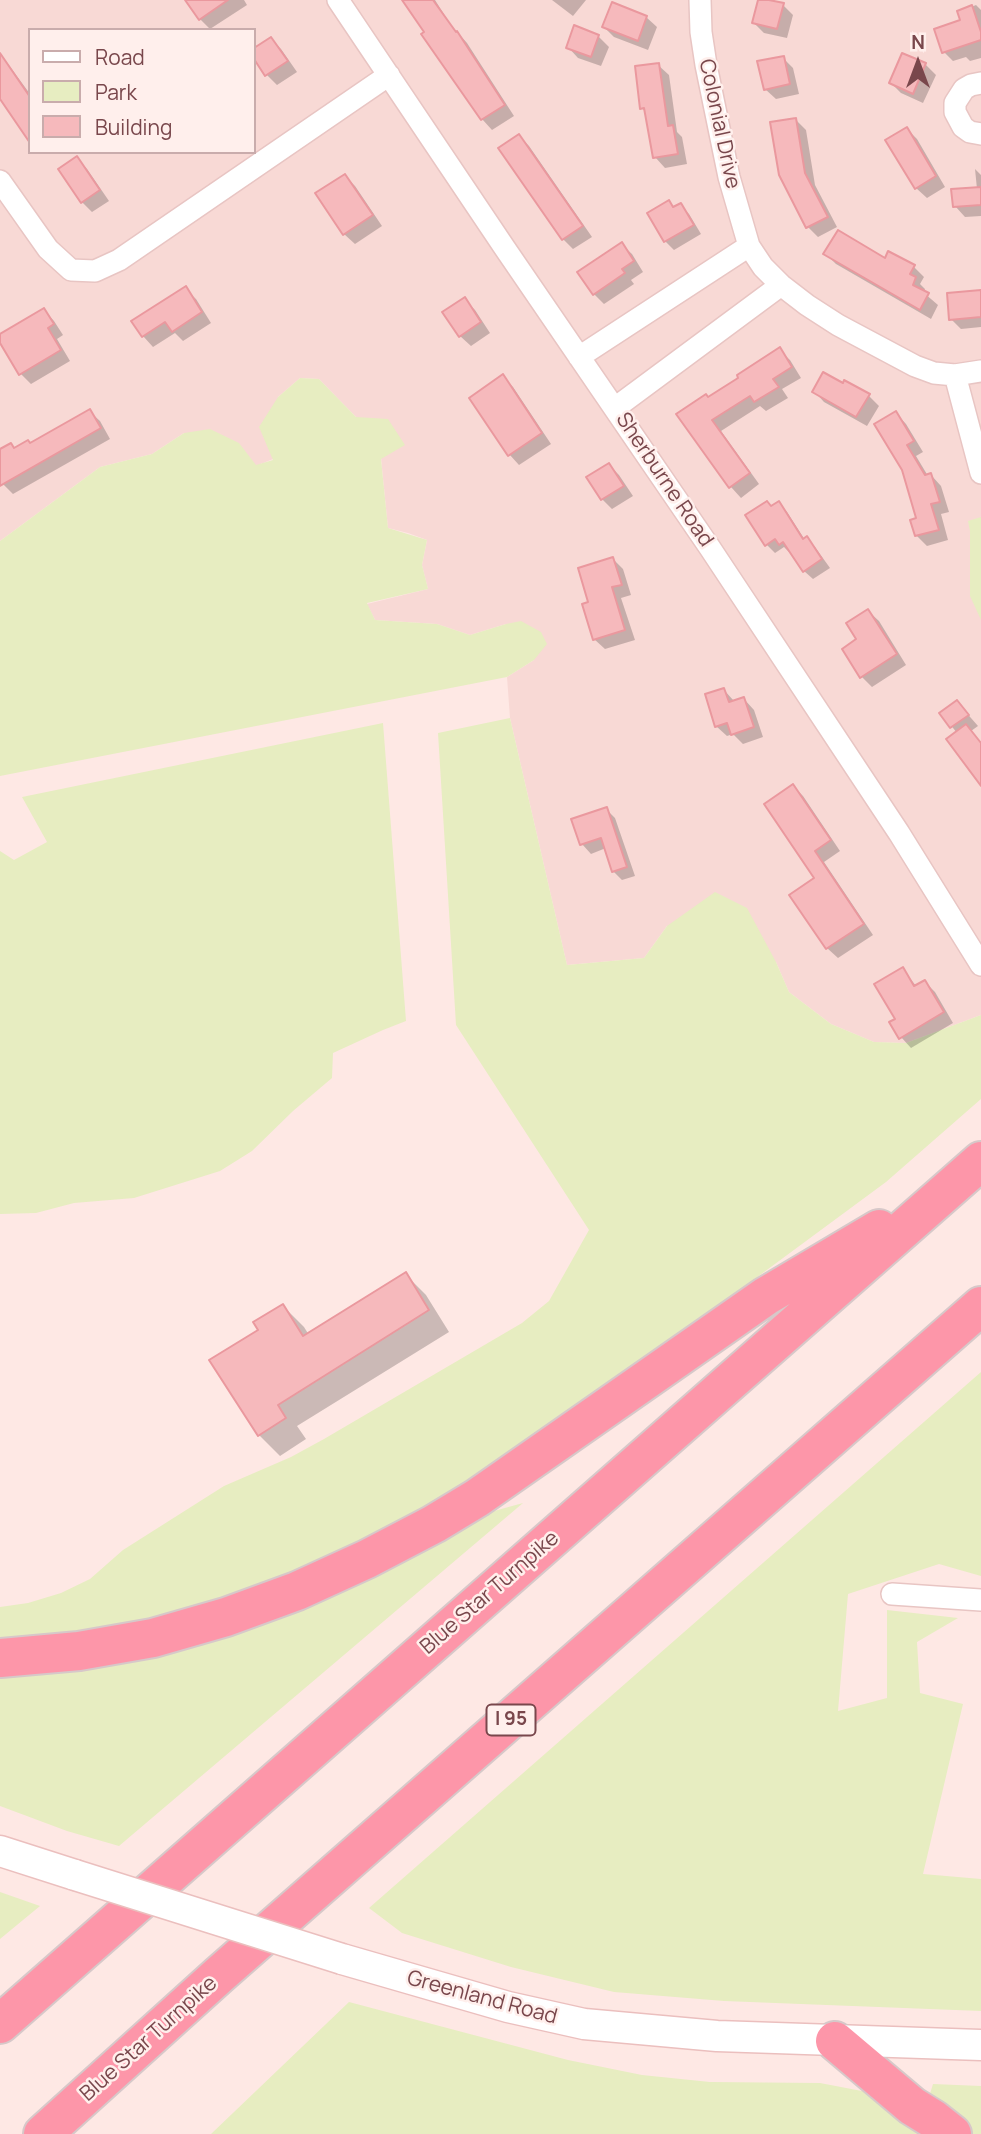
<!DOCTYPE html>
<html>
<head>
<meta charset="utf-8">
<style>
	body { margin:0 }
	#map { position:relative; width:981px; height:2134px; overflow:hidden; background:#fee8e4; font-family:Manrope,sans-serif }
	canvas { display:block }
	.legend { position:absolute; left:28px; top:28px; width:228px; height:126px; box-sizing:border-box; background:#ffefec; border:2px solid #c9acac; margin:0; padding:9px 12px; list-style:none; font-size:21px; color:#79474c }
	.legend li { display:flex; align-items:center; gap:14px; height:35px }
	.legend b { width:35px; border:2px solid #c9acac }
	.north { position:absolute; left:883px; top:28px; width:70px; height:70px; -webkit-text-stroke:5px #ffefec; paint-order:stroke; rotate:0deg; font-size:19px; font-weight:700; line-height:28px; text-align:center; color:#79474c }
	.north::after { content:''; display:block; margin:auto; width:24px; height:32px; background:#79474c; clip-path:polygon(50% 0,100% 100%,50% 72%,0 100%) }
</style>
</head>
<body>
<div id="map">
<canvas width="981" height="2134"></canvas>
<ul class="legend">
<li><b style="height:9px;background:#fff"></b>Road</li>
<li><b style="height:19px;background:#e7edc1"></b>Park</li>
<li><b style="height:19px;background:#f6b9bc"></b>Building</li>
</ul>
<div class="north">N</div>
</div>
<script>
const g = document.querySelector('canvas').getContext('2d');
g.lineJoin = 'round';
function paint(path, color) {
  g.fillStyle = color;
  g.fill(path, 'evenodd');
}
function toPath(rows) {
  const path = new Path2D();
  for (const r of rows) {
    path.moveTo(r[0], r[1]);
    for (let i = 2; i < r.length; i += 2) path.lineTo(r[i], r[i + 1]);
  }
  return path;
}
function stroke(path, color, width, dash) {
  g.strokeStyle = color;
  g.lineWidth = width;
  g.lineCap = dash ? 'butt' : 'round';
  g.setLineDash(dash || []);
  g.stroke(path);
}
function drawText(font, color, halo, rows, align = 'center') {
  g.font = font + ' Manrope,sans-serif';
  g.lineWidth = 5;
  g.setLineDash([]);
  g.textBaseline = 'middle';
  g.strokeStyle = halo;
  g.fillStyle = color;
  for (const [text, x, y, turn = 0] of rows) {
    g.save();
    g.translate(x, y);
    g.rotate((+turn || 0) * Math.PI / 180);
    g.textAlign = isNaN(turn) ? turn : align;
    if (halo) g.strokeText(text, 0, 0);
    g.fillText(text, 0, 0);
    g.restore();
  }
}
paint(toPath([
	[0,0,981,0,981,1015,906,1043,874,1042,831,1024,789,992,776,962,667,926,644,958,567,965,510,718,507,677,534,660,506,624,470,635,437,624,375,620,367,604,428,589,422,565,427,540,408,533,388,528,381,458,356,417,319,379,300,378,278,397,273,459,256,466,238,443,184,433,152,454,100,467,0,541],
	[30,30,254,30,254,152,30,152]
]), '#f8d9d5');
paint(toPath([
	[300,378,319,379,356,417,388,419,405,445,381,459,388,528,427,540,422,565,428,589,367,603,375,620,437,624,470,635,506,624,521,621,541,632,547,644,534,660,507,677,0,776,0,541,100,467,152,454,184,433,210,429,239,443,256,465,273,460,259,427,278,397],
	[981,517,981,620,970,596,970,531,968,521],
	[510,718,567,965,644,958,667,926,715,892,747,908,776,962,789,992,831,1024,874,1042,906,1043,981,1015,981,1099,886,1182,760,1275,646,1363,462,1495,225,1608,0,1646,0,1607,28,1603,61,1593,90,1579,123,1550,224,1486,291,1457,324,1439,522,1323,549,1301,589,1230,456,1025,438,733],
	[383,723,406,1021,383,1030,333,1053,332,1078,293,1111,252,1151,220,1171,134,1198,74,1203,36,1213,0,1214,0,851,14,860,47,842,22,797],
	[981,1372,981,1576,939,1564,848,1594,838,1711,887,1698,887,1610,958,1618,917,1642,920,1693,963,1704,923,1874,981,1879,981,2011,724,2001,614,1992,511,1967,402,1933,369,1908],
	[523,1503,119,1846,67,1831,0,1806,0,1666,29,1665,476,1516],
	[0,1892,40,1906,0,1939],
	[349,2002,568,2060,642,2075,710,2082,820,2083,867,2092,936,2134,211,2134],
	[933,2084,981,2086,981,2134,972,2134,950,2112,929,2097]
]), '#e7edc1');
paint(toPath([
	[187,0,244,0,247,5,210,29,200,19],
	[405,0,435,0,450,24,467,43,514,116,492,130,482,119],
	[552,0,586,0,573,16],
	[759,0,783,5,793,15,787,38,764,33,754,23],
	[976,5,981,10,981,58,970,61,966,57,953,61,944,52,962,21,959,12],
	[646,17,657,27,648,50,614,37,604,27],
	[598,36,609,47,601,66,578,58,568,47],
	[271,39,281,49,297,72,277,85,267,75,254,56,254,50],
	[0,53,30,94,30,139,0,98],
	[783,58,793,68,799,94,776,99,765,89],
	[925,64,936,75,923,103,901,93,891,83],
	[658,65,669,75,677,132,682,137,687,164,665,168,655,157,647,113,642,108],
	[796,120,806,130,815,185,837,227,818,237,808,227],
	[907,129,917,139,945,187,927,198,916,188],
	[519,136,529,146,592,237,573,249,563,239],
	[77,159,87,169,109,201,92,212,82,202],
	[975,169,981,175,981,216,965,217,955,206,977,189],
	[345,176,355,186,382,226,355,244,344,234],
	[669,203,674,208,680,205,689,214,701,234,674,250,665,241],
	[621,244,632,254,643,272,631,280,634,284,604,304,594,294],
	[826,254,885,260,914,267,924,277,920,284,925,289,924,293,938,305,931,319,836,264],
	[185,289,196,299,211,323,183,341,175,333,153,347,143,336,134,322],
	[981,292,981,327,961,329,951,319],
	[465,300,475,310,490,333,471,346,460,336],
	[44,310,54,321,63,335,57,339,70,361,31,384,21,374,0,339,0,336],
	[779,350,790,360,801,378,782,389,788,398,766,411,760,406,721,431,759,484,741,498,731,487,678,415,708,399],
	[503,377,513,387,551,444,519,465,509,454],
	[814,391,868,395,879,406,867,426,824,402],
	[89,411,100,421,110,439,13,494,3,484,0,479,0,451,11,445,15,449,31,445],
	[896,413,906,424,923,452,916,456,928,476,931,475,941,486,949,512,941,514,948,540,927,546,916,535,918,520],
	[609,465,619,475,633,496,612,509,602,499],
	[779,504,787,512,805,540,807,539,815,547,830,568,813,579,804,571,791,551,789,552,784,547,775,553,767,545],
	[613,559,623,569,631,595,621,598,635,640,605,649,594,639,591,603],
	[868,611,879,621,906,665,872,687,862,677,859,640],
	[724,690,734,701,744,699,754,710,763,737,743,744,733,734,727,736,716,726],
	[957,702,978,726,971,731,981,742,981,781,957,733,942,714],
	[793,786,803,796,840,851,824,862,873,935,838,958,827,948,816,879],
	[606,809,615,818,635,876,622,880,613,871,606,848,591,854,582,844,574,820],
	[903,970,917,987,925,982,935,992,953,1023,911,1048,901,1037,897,1020],
	[406,1275,426,1295,449,1332,297,1426,306,1439,280,1456,259,1435,260,1330,283,1306,304,1327,309,1335]
]), '#0003');
const building = toPath([
	[185,0,228,0,199,20,185,0],
	[402,0,433,0,456,32,457,31,505,105,481,120,421,34,424,32,402,0],
	[758,0,769,0,784,3,777,29,752,23,758,0],
	[612,2,647,16,638,41,602,27,612,2],
	[972,5,981,32,981,40,942,53,934,29,960,20,957,11,972,5],
	[574,25,599,35,591,57,566,48,574,25],
	[271,37,288,61,265,76,254,59,254,48,271,37],
	[0,53,30,97,30,143,0,99,0,53],
	[902,53,926,63,913,94,889,83,902,53],
	[784,56,790,84,764,90,757,61,784,56],
	[659,63,668,126,673,125,678,154,653,158,644,108,640,109,635,66,659,63],
	[796,118,805,173,828,217,806,228,779,175,770,122,796,118],
	[907,127,936,176,915,189,885,140,907,127],
	[519,134,583,226,562,240,498,148,519,134],
	[77,156,100,190,81,203,58,169,77,156],
	[345,174,373,215,343,235,315,193,345,174],
	[981,187,981,205,953,207,951,189,981,187],
	[669,200,673,207,681,203,694,225,664,242,647,213,669,200],
	[838,230,885,258,888,251,915,265,910,274,916,277,913,285,929,293,920,310,823,254,838,230],
	[622,242,634,261,622,269,625,273,593,295,577,272,622,242],
	[186,286,202,312,172,332,165,322,142,337,131,321,186,286],
	[981,290,981,317,949,320,947,293,981,290],
	[465,297,481,322,459,337,442,312,465,297],
	[44,308,54,324,48,328,61,350,19,375,0,343,0,334,44,308],
	[780,347,792,367,773,379,779,387,754,402,750,396,712,420,750,473,729,488,676,414,706,394,708,397,738,378,737,375,780,347],
	[823,372,843,383,844,380,870,394,856,417,812,392,823,372],
	[503,374,542,433,508,456,469,398,503,374],
	[90,409,101,428,0,486,0,449,11,443,14,448,28,440,30,443,90,409],
	[896,411,914,441,907,445,925,475,931,473,940,502,931,504,939,530,915,536,910,520,916,518,902,470,874,424,896,411],
	[609,463,624,486,601,500,586,477,609,463],
	[767,501,771,506,779,501,803,539,807,536,822,559,803,572,783,542,779,545,775,539,765,546,745,515,767,501],
	[613,557,622,585,612,587,625,630,593,640,582,604,588,602,578,568,613,557],
	[868,609,897,654,860,678,842,649,856,639,846,623,868,609],
	[724,688,729,702,744,697,754,727,731,735,727,723,715,727,705,694,724,688],
	[957,700,969,715,950,728,939,713,957,700],
	[966,724,981,743,981,786,946,739,966,724],
	[793,784,831,840,815,851,864,924,826,949,789,895,814,878,764,804,793,784],
	[607,807,627,867,612,872,601,838,580,845,571,819,607,807],
	[903,967,914,986,925,980,944,1012,899,1039,889,1022,895,1019,874,984,903,967],
	[406,1272,429,1310,278,1405,286,1418,258,1436,209,1360,258,1330,253,1322,283,1304,303,1336,406,1272]
]);
paint(building, '#f6b9bc');
stroke(building, '#ea989e', 2);
const minor = toPath([
	[338,0,504,247,710,548,899,833,981,965],
	[700,0,701,32,706,65,729,177,749,246,763,267,781,285,807,305,838,325,915,366,934,373,955,375,981,371],
	[981,83,971,85,964,89,955,103,955,112,963,127,970,132,981,134],
	[0,181,48,249,71,270,95,271,119,260,389,75],
	[579,357,749,246],
	[955,375,981,473],
	[615,408,781,285],
	[892,1594,981,1600]
]);
const secondary = toPath([
	[0,1851,75,1875],
	[342,1959,508,2007,584,2024,717,2036,981,2045]
]);
const motorway = toPath([
	[0,1658,79,1651,153,1638,226,1617,297,1591,367,1559,434,1524,477,1498,766,1296,879,1229],
	[0,2024,981,1161],
	[835,2041,912,2106,933,2119,952,2134],
	[43,2134,219,1975,981,1306]
]);
stroke(minor, '#e8c5c3', 24);
stroke(secondary, '#ebbfbe', 33);
stroke(motorway, '#d7c8c9', 42);
stroke(minor, '#fff', 21);
stroke(secondary, '#fff', 30);
stroke(motorway, '#fd96a9', 38);
const secondaryBridge = toPath([
	[75,1875,342,1959]
]);
stroke(secondaryBridge, '#ebbfbe', 33, []);
stroke(secondaryBridge, '#fff', 30);
for (const [x, y, w] of [
	[511,1720,49]
]) {
  const box = new Path2D();
  box.roundRect(x - w / 2, y - 15.5, w, 31, 5);
  g.fillStyle = '#ffefec';
  g.fill(box);
  stroke(box, '#79474c', 2);
}
drawText('bold 19px', '#79474c', null, [
	["I 95",511,1720]
]);
drawText('21px', '#79474c', '#ffefec', [
	["Colonial Drive",719,124,78],
	["Sherburne Road",664,480,56],
	["Blue Star Turnpike",490,1593,-41],
	["Greenland Road",482,1998,15],
	["Blue Star Turnpike",149,2039,-42]
]);
</script>
</body>
</html>
